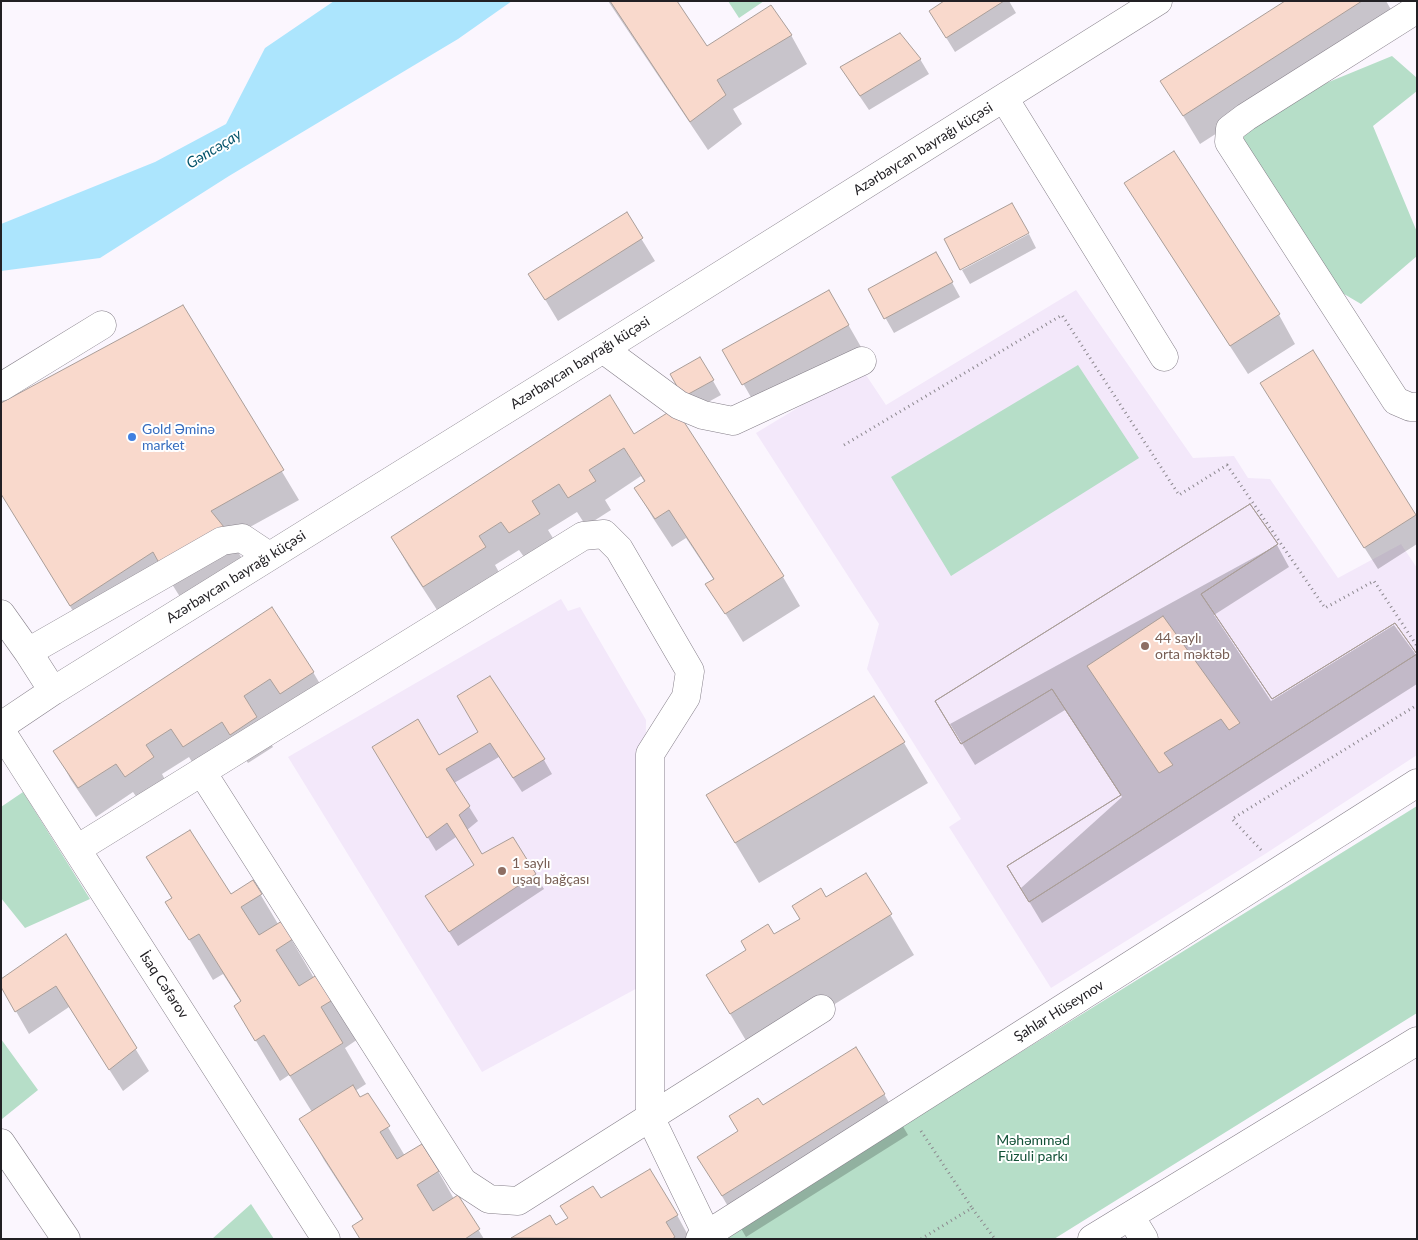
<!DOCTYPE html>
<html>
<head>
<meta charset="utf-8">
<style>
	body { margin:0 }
	#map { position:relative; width:1418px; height:1240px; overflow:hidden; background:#fbf6fe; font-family:Lato,sans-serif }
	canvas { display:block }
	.frame { position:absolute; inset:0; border:2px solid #222024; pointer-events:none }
</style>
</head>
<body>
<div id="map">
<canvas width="1418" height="1240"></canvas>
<div class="frame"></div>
</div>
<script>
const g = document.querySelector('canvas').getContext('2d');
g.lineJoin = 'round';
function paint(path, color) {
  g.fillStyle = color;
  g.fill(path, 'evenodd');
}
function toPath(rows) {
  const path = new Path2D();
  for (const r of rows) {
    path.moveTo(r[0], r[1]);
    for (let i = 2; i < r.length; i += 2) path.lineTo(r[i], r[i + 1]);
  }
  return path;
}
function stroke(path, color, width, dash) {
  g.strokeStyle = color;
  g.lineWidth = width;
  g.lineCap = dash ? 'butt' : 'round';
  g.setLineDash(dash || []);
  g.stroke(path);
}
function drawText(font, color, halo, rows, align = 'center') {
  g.font = font + ' Lato,sans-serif';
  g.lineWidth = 4;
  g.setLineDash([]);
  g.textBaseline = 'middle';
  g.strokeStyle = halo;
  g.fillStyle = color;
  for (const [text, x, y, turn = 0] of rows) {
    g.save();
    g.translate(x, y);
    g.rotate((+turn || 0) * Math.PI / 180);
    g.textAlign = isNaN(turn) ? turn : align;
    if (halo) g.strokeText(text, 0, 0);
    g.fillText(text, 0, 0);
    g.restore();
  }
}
paint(toPath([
	[1076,290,1193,458,1234,456,1248,478,1270,479,1338,578,1401,544,1417,568,1417,755,1265,854,1051,988,949,827,961,819,867,669,879,624,756,433,862,369,886,405],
	[561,599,568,611,580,607,646,720,643,985,482,1072,288,757]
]), '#f3e8fa');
paint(toPath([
	[728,1,764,1,739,18],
	[1392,56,1417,78,1417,91,1373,126,1417,232,1417,256,1361,304,1317,278,1241,138,1302,93],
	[1078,365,1139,458,951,576,891,477],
	[23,792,90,899,25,928,1,898,1,807],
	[1417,806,1417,1013,1054,1239,720,1239],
	[1,1039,38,1090,2,1119,1,1117],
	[251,1204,274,1239,212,1239]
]), '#b6dec8');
paint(toPath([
	[334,1,512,1,458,39,229,176,100,258,1,271,1,224,155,162,226,124,265,48]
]), '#ace5fd');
paint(toPath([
	[608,1,675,1,706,47,791,35,807,64,733,109,742,124,708,150],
	[946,1,1009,1,1016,13,955,52,939,26],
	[1287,1,1386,1,1396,18,1200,144,1162,81],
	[920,59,929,74,869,110,850,82,842,68],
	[1174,153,1279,315,1295,344,1248,374,1143,212,1126,183],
	[626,214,655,261,558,321,543,296],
	[1029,234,1036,248,970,284,962,270],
	[944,268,960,297,894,333,869,289],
	[829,291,861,347,756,406,724,350],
	[183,307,299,500,230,538,244,562,182,600,170,581,87,634,1,493],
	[1312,352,1417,518,1417,544,1378,569,1274,405],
	[700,358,721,395,692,411,671,374],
	[674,409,783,577,800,606,743,642,707,584,714,580,686,538,672,547,653,518,636,489,645,483,641,476,605,500,611,510,586,526,577,512,548,530,556,543,527,561,519,550,495,565,501,576,441,616,409,567,392,538,634,435],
	[1277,545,1289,567,1214,615,1271,701,1394,625,1417,656,1417,684,1042,923,1021,888,1122,797,1065,710,975,765,950,724],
	[272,609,313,672,330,701,260,725,273,747,248,763,239,750,200,775,189,757,162,774,169,787,142,805,133,792,96,817,71,780,55,751],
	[874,698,904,743,928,783,759,883,707,796],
	[480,733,544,760,552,774,522,792,499,757,454,783,478,821,467,830,482,855,535,874,544,889,458,946,426,896,475,866,456,837,436,851,382,762,439,757],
	[148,858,230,896,253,882,278,924,281,922,314,978,319,975,358,1039,345,1048,366,1084,355,1091,360,1099,368,1094,405,1156,438,1171,454,1199,458,1197,484,1239,360,1239,363,1220,324,1160,301,1119,312,1112,289,1075,280,1081,235,1006,241,1002,223,974,213,980,167,902,172,899],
	[866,874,914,955,754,1054,707,975,801,919,826,899],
	[66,936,149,1071,123,1091,69,1007,29,1034,1,985],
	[884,1094,908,1135,746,1237,699,1157,739,1132,762,1107],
	[600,1200,677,1215,690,1239,513,1239,550,1216,556,1227]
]), '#0003');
const building = toPath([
	[610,1,677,1,707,46,771,5,792,35,717,80,726,95,690,122,610,1],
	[944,1,1004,1,946,38,929,11,944,1],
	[1285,1,1362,1,1183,116,1160,81,1285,1],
	[900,33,921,59,860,96,840,67,900,33],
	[1174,151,1280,314,1230,346,1124,183,1174,151],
	[1012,203,1029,233,960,270,944,239,1012,203],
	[627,212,643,238,545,300,528,274,627,212],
	[936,252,953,282,884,319,868,289,936,252],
	[829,290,849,325,742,385,722,350,829,290],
	[183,305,284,470,211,511,228,532,164,572,153,552,70,606,1,494,1,403,183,305],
	[1313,350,1416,515,1364,548,1260,383,1313,350],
	[700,357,714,380,683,397,670,374,700,357],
	[610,395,634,434,675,408,784,576,725,614,705,584,714,579,669,510,655,519,634,488,645,481,624,448,589,470,596,481,568,498,559,484,532,501,540,514,509,533,501,522,479,536,486,547,423,587,391,537,610,395],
	[1250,504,1278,544,1201,594,1272,699,1395,623,1417,654,1029,902,1007,866,1121,795,1052,689,961,744,935,701,1250,504],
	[1163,616,1240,723,1229,730,1221,719,1164,753,1173,765,1159,773,1087,666,1163,616],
	[1250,504,1278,544,1201,594,1272,699,1395,623,1417,654,1029,902,1007,866,1121,795,1052,689,961,744,935,701,1250,504],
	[272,607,314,672,280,694,270,679,244,696,257,717,230,735,222,722,183,747,171,729,146,745,154,757,125,777,116,764,78,788,53,751,272,607],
	[490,676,545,759,513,778,490,743,446,769,470,806,459,815,482,854,513,837,536,874,449,932,425,896,474,865,447,823,427,838,372,747,418,719,439,755,478,732,457,696,490,676],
	[874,696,905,742,735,843,706,795,874,696],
	[190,830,231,894,253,880,262,894,241,907,259,935,282,921,293,939,276,950,299,986,320,973,336,998,321,1007,343,1043,290,1076,264,1035,255,1041,234,1006,241,1001,199,934,189,940,165,902,172,898,146,857,190,830],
	[866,873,892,914,730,1014,706,975,746,950,741,941,768,924,774,934,800,919,792,906,821,888,826,897,866,873],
	[66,934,137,1048,109,1070,56,986,15,1012,1,987,1,979,66,934],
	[856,1047,885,1094,722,1196,697,1157,738,1131,729,1116,758,1098,763,1105,856,1047],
	[353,1085,360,1097,368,1093,390,1126,380,1132,397,1159,422,1144,439,1171,417,1185,433,1211,458,1195,480,1229,465,1239,360,1239,352,1226,363,1219,299,1119,353,1085],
	[650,1169,678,1215,666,1222,675,1237,672,1239,511,1238,550,1215,556,1225,568,1218,560,1206,593,1186,601,1198,650,1169]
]);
paint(building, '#f9d9cc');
stroke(building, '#aa9e99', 1);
const minor = toPath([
	[1417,9,1246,117,1230,129,1229,142,1396,401,1410,407,1417,407],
	[1004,98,1164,357],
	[603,349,679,405,703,415,733,421,862,361],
	[1,387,102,325],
	[1,614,28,652,53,691],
	[28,652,222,541,242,538,269,556],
	[1,726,53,691,603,349,1158,1],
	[1,731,326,1239],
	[202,772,463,1182,489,1199,518,1201,821,1009],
	[77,849,583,536,604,534,619,549,690,671,686,697,650,754,650,1117,707,1235],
	[1,1143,66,1239],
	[1130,1216,1144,1239],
	[700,1239,1417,783],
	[1092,1239,1417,1041]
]);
stroke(minor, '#847e88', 29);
stroke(toPath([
	[844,445,1062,315,1179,495,1227,465,1325,608,1374,581,1417,646],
	[1261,850,1232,819,1417,705],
	[921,1131,972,1208],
	[921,1239,972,1208,995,1239]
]), '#8b878d', 3, [1, 4]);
stroke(minor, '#fff', 28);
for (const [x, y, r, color] of [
	[132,437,5,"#3f7fe0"],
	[1145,646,5,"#8d6e63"],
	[502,871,5,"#8d6e63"]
]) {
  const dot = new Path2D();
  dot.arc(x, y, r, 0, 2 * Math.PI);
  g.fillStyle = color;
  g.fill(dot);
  stroke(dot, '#fff', 2);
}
drawText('14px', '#222024', '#fff', [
	["Azərbaycan bayrağı küçəsi",923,149,-32],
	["Azərbaycan bayrağı küçəsi",580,363,-32],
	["Azərbaycan bayrağı küçəsi",236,577,-32],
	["İsaq Cəfərov",164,985,57],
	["Şahlar Hüseynov",1059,1011,-32]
]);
drawText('14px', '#366cbe', '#fff', [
	["Gold Əminə",142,429],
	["market",142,445]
], 'left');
drawText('14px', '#785e54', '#fff', [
	["44 saylı",1155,638],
	["orta məktəb",1155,654],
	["1 saylı",512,863],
	["uşaq bağçası",512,879]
], 'left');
drawText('14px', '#125137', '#fff', [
	["Məhəmməd",1033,1140],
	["Füzuli parkı",1033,1156]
]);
drawText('italic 15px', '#04546b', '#fff', [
	["Gəncəçay",214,149,-31]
]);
</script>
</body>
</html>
